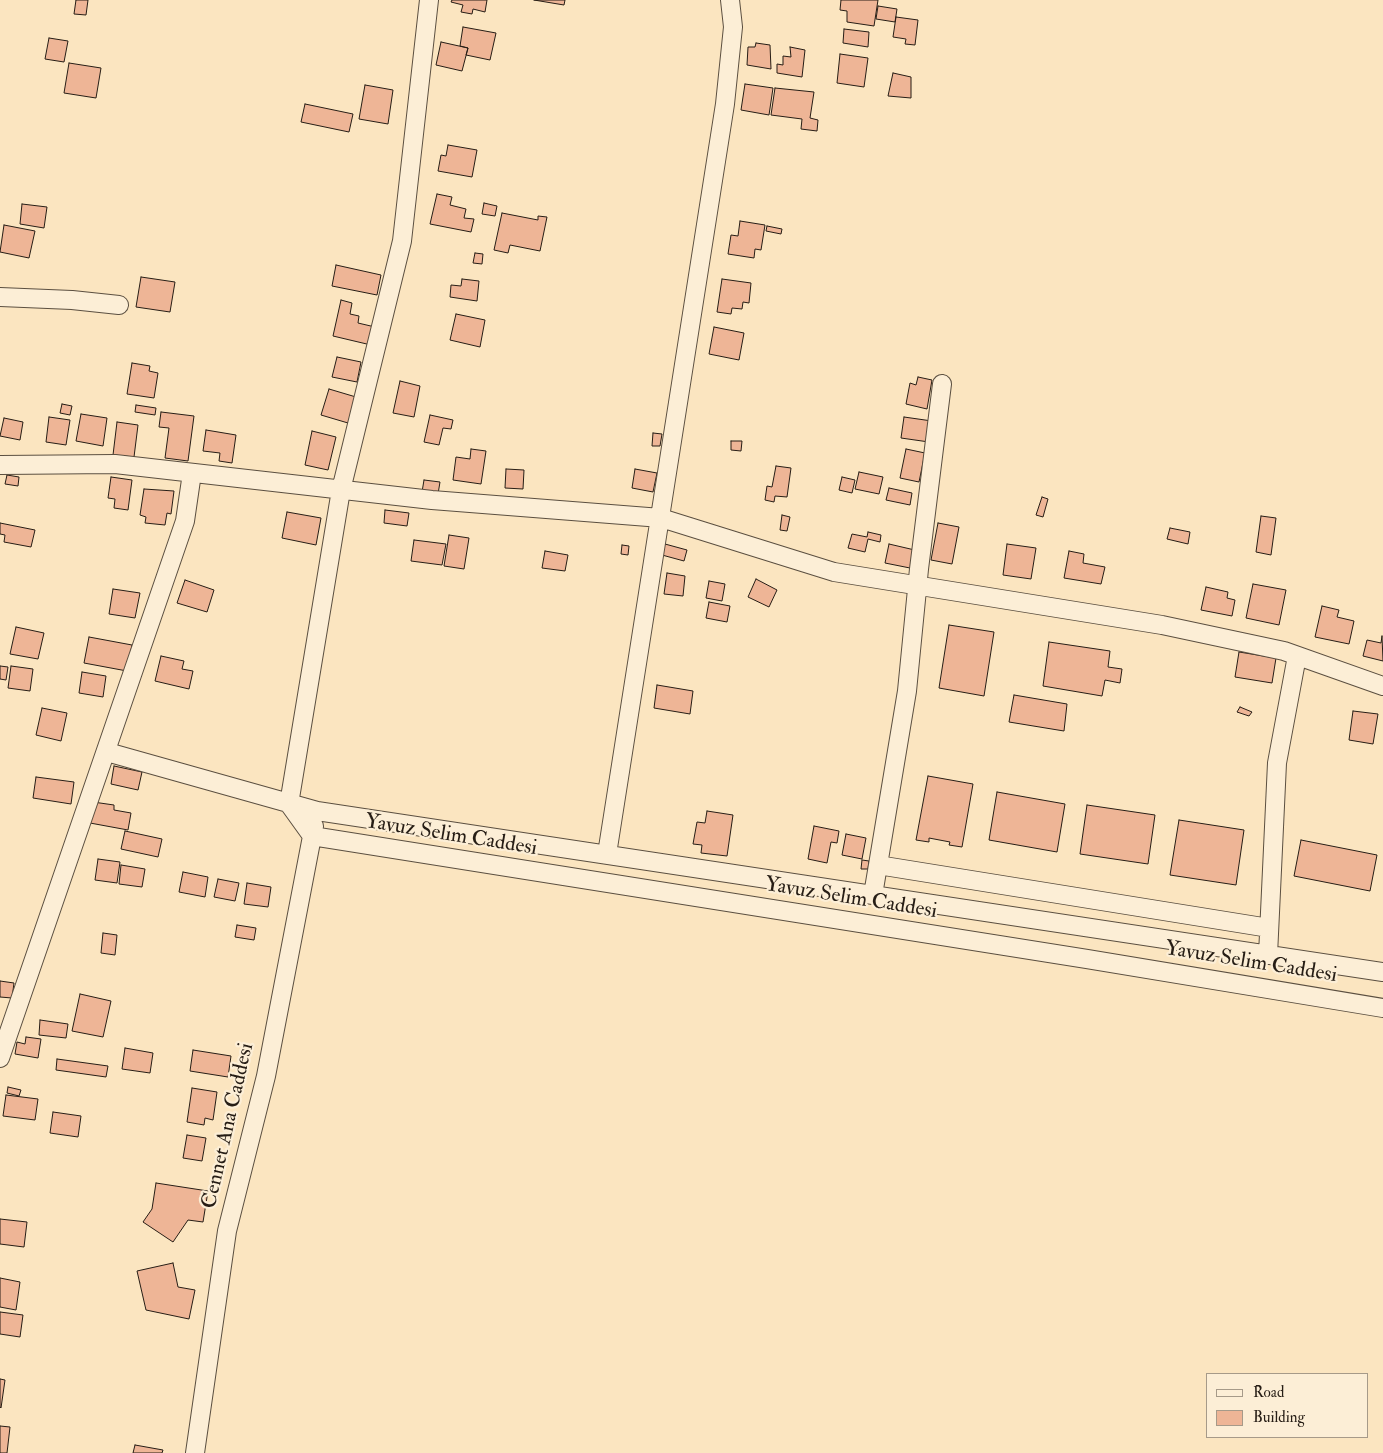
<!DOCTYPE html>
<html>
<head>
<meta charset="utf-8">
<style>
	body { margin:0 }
	#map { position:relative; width:1383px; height:1453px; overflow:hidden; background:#fbe5c0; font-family:"IM FELL Double Pica",serif }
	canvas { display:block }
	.legend { position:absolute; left:1206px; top:1373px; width:162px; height:65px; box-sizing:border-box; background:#fceed6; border:1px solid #a69a89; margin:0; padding:6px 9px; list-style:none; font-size:15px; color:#261d15 }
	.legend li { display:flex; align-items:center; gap:10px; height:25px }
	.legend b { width:25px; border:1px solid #a69a89 }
</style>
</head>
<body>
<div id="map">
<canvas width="1383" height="1453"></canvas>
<ul class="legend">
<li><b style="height:6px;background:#fceed6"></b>Road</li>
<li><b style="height:14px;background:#eeb596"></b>Building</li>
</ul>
</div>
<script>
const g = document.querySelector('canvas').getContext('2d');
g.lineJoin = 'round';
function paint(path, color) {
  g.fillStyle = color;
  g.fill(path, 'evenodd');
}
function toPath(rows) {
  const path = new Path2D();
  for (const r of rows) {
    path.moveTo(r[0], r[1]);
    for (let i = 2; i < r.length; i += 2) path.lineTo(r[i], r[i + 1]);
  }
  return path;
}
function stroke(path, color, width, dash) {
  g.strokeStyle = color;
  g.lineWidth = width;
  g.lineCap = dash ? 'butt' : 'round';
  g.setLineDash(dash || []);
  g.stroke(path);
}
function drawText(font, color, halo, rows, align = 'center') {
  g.font = font + ' "IM FELL Double Pica",serif';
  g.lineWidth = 4.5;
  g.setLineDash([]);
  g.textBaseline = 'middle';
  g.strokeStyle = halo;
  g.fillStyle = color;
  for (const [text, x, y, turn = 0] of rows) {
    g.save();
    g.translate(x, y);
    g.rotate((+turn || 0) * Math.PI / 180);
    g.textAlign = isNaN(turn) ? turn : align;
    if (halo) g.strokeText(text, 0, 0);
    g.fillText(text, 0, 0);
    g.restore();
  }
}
const building = toPath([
	[76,0,88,0,86,15,74,14,76,0],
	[452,0,487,0,485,12,473,9,472,14,461,12,463,5,451,2,452,0],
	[534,0,565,0,564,5,534,0],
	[841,0,878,0,874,26,847,22,847,11,840,10,841,0],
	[878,6,897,9,895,22,876,19,878,6],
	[896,17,918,20,915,45,905,44,906,39,893,37,896,17],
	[463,27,496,33,490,60,466,55,468,48,460,46,463,27],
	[844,29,869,32,868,47,843,43,844,29],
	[49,38,68,41,64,62,45,59,49,38],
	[441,42,468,48,462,71,436,65,441,42],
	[756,43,770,45,771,69,747,65,748,47,755,47,756,43],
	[790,47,805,50,802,77,777,73,777,64,783,65,783,56,791,57,790,47],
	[840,54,868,58,864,87,837,83,840,54],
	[69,63,101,68,96,98,64,93,69,63],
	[893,73,911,77,911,98,888,96,893,73],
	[745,84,773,88,769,115,741,110,745,84],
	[365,85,393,90,388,124,359,119,365,85],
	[775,88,814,92,810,118,818,120,817,131,801,129,802,119,771,115,775,88],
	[305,104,353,114,349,132,301,122,305,104],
	[448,145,477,150,472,177,438,171,441,155,446,156,448,145],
	[437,194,452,197,450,205,466,209,464,218,474,219,471,232,430,224,437,194],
	[484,203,497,206,495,216,482,214,484,203],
	[22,204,47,207,44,228,20,224,22,204],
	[502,213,538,220,538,216,547,217,540,251,510,245,508,253,494,250,502,213],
	[740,221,765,225,761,250,755,249,754,258,728,254,731,235,738,236,740,221],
	[4,225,35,231,29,258,0,252,4,225],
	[767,226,782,229,781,234,766,231,767,226],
	[475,253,483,254,482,264,473,263,475,253],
	[336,265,381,275,377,295,332,286,336,265],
	[141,277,175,282,170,312,136,307,141,277],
	[462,279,479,281,477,301,450,297,451,285,461,286,462,279],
	[722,279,751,283,749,303,743,302,742,309,732,308,731,314,717,312,722,279],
	[341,300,352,303,350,314,359,316,358,323,375,327,371,345,333,336,341,300],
	[456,314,485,320,480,347,450,340,456,314],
	[714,327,744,333,739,360,709,354,714,327],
	[337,357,361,362,357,382,332,377,337,357],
	[132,363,150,366,149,371,158,373,154,398,127,394,132,363],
	[918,377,932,380,927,409,906,404,910,383,916,385,918,377],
	[400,381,420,386,414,417,393,413,400,381],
	[329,389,356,397,348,423,321,415,329,389],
	[62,404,72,406,70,415,60,413,62,404],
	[136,405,156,408,155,415,135,412,136,405],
	[161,412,194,416,188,461,165,458,169,428,159,427,161,412],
	[81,414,107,418,103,446,76,441,81,414],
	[430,415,453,420,451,429,443,428,439,445,424,442,430,415],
	[49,417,70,420,66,445,46,442,49,417],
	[904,417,932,421,929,442,901,438,904,417],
	[4,418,23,422,20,440,0,436,4,418],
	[117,422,138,425,134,457,113,455,117,422],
	[206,430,236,435,232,463,219,461,220,453,203,451,206,430],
	[312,431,336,437,328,470,305,465,312,431],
	[653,433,662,434,660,446,652,446,653,433],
	[731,441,742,441,741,451,731,450,731,441],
	[471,449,486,451,481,484,453,480,456,457,470,459,471,449],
	[906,449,925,453,919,482,900,478,906,449],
	[776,466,791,468,787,497,775,496,774,502,765,500,767,486,772,487,776,466],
	[506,469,524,470,523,489,505,488,506,469],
	[635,469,657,473,653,492,632,488,635,469],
	[859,472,883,477,879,494,855,489,859,472],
	[7,475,19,477,18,486,5,484,7,475],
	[111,477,132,480,128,510,114,508,115,499,108,498,111,477],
	[842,477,855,480,852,493,839,490,842,477],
	[424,480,440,482,438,494,422,492,424,480],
	[889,488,912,493,910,505,886,500,889,488],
	[144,489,174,491,171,514,167,513,165,525,145,523,146,517,140,515,144,489],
	[1042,497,1048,499,1043,517,1036,515,1042,497],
	[385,510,409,513,407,526,384,523,385,510],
	[287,512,321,518,316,545,282,538,287,512],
	[782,515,790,517,787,531,780,530,782,515],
	[1261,516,1276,518,1271,555,1256,552,1261,516],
	[0,523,35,530,31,547,4,542,5,535,0,534,0,523],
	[938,523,959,527,952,564,931,560,938,523],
	[1170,528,1190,532,1188,544,1167,539,1170,528],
	[868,532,881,535,880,542,868,539,865,552,848,548,852,534,867,537,868,532],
	[449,535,469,538,464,569,444,566,449,535],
	[414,540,446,544,442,565,411,561,414,540],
	[665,544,687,550,684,561,662,555,665,544],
	[889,544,919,551,915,569,885,563,889,544],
	[1007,544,1036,548,1031,579,1003,575,1007,544],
	[622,545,629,546,628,555,621,554,622,545],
	[545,551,568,555,565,571,542,568,545,551],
	[1069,551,1084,554,1083,563,1105,567,1101,584,1064,578,1069,551],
	[667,573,685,576,683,596,664,594,667,573],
	[756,579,777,590,769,607,748,597,756,579],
	[185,580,214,590,207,612,177,603,185,580],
	[709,581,725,584,722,601,706,598,709,581],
	[1253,584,1286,590,1279,625,1246,618,1253,584],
	[1206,587,1228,592,1227,598,1235,600,1232,616,1201,610,1206,587],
	[113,589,140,593,135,618,109,614,113,589],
	[709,602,730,606,727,622,706,618,709,602],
	[1322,606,1339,610,1337,617,1354,621,1349,644,1315,637,1322,606],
	[949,625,994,632,984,696,939,688,949,625],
	[16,627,44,633,38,659,10,654,16,627],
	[1382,636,1383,661,1363,656,1367,640,1381,643,1382,636],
	[89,637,132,645,127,671,84,663,89,637],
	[1049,642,1110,651,1108,667,1122,669,1120,683,1105,680,1102,696,1043,686,1049,642],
	[1239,652,1276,658,1272,683,1235,677,1239,652],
	[161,656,184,661,182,669,193,671,189,689,155,681,161,656],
	[0,666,8,667,6,680,0,679,0,666],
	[11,666,33,669,30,691,8,688,11,666],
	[82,672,106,676,103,697,79,693,82,672],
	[657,685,693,691,690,714,654,708,657,685],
	[1014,695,1067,704,1064,731,1009,722,1014,695],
	[1240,707,1252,712,1249,716,1237,712,1240,707],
	[42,708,67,713,61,741,36,735,42,708],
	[1353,711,1378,714,1373,744,1349,740,1353,711],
	[114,766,142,772,138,790,111,784,114,766],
	[928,776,973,784,962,847,949,845,950,842,929,838,929,842,916,840,928,776],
	[36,777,74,782,71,804,33,798,36,777],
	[997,792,1065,804,1057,852,989,840,997,792],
	[93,802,114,805,114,810,131,813,128,830,90,823,93,802],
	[1087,805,1155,815,1148,864,1080,854,1087,805],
	[707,811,733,815,727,856,701,853,702,845,693,844,697,822,705,823,707,811],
	[1179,820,1244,830,1236,885,1170,875,1179,820],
	[814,826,839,831,837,843,831,842,827,863,808,859,814,826],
	[125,831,162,839,158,857,121,849,125,831],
	[846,834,866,838,862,859,842,855,846,834],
	[1301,840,1377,855,1370,891,1294,876,1301,840],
	[98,859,120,862,117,883,95,880,98,859],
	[862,860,869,861,868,869,861,869,862,860],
	[121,865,145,869,142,887,119,884,121,865],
	[183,872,208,877,205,897,179,892,183,872],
	[218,879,239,883,235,901,214,897,218,879],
	[247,883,271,887,268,907,244,904,247,883],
	[237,925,256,928,254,940,235,937,237,925],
	[103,933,117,935,115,955,101,953,103,933],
	[0,981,14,983,12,998,0,997,0,981],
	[80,994,111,1001,103,1037,72,1031,80,994],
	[40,1020,68,1024,66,1038,39,1035,40,1020],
	[26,1037,41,1039,38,1058,15,1054,17,1042,25,1044,26,1037],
	[125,1048,153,1053,150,1073,122,1069,125,1048],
	[193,1050,231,1056,228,1077,190,1071,193,1050],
	[57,1059,108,1066,106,1077,56,1070,57,1059],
	[8,1087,21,1090,19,1096,7,1093,8,1087],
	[192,1088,217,1092,213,1120,205,1118,204,1125,187,1122,192,1088],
	[6,1095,38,1099,35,1120,3,1116,6,1095],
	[53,1112,81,1116,78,1137,50,1133,53,1112],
	[187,1135,206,1138,202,1161,183,1158,187,1135],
	[156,1183,208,1191,203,1222,188,1220,173,1242,143,1222,152,1209,156,1183],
	[0,1219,27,1222,24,1247,0,1244,0,1219],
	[173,1263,178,1287,195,1290,189,1319,146,1310,137,1271,173,1263],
	[0,1278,20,1282,16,1310,0,1307,0,1278],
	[0,1312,23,1315,20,1337,0,1334,0,1312],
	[0,1379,5,1380,1,1408,0,1407,0,1379],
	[0,1426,10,1427,7,1453,0,1453,0,1426],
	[135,1445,163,1450,162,1453,133,1453,135,1445]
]);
paint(building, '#eeb596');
stroke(building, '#261d15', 1);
const minor = toPath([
	[429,0,402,241,341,490,289,804,312,836,1087,959,1383,1008],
	[0,297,72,300,119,305],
	[0,465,115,464,432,500,661,518,834,572,1162,625,1284,651,1383,686],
	[107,752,317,811,1383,972],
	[607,854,725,104,733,27,730,0],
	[878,865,1269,928],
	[873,895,907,691,919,569,942,384],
	[1268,955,1277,763,1297,656],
	[0,1058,185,521,192,473],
	[195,1453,227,1231,266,1076,314,826]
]);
stroke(minor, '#5b4f40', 20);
stroke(minor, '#fceed6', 18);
drawText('21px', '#261d15', '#fceed6', [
	["Yavuz Selim Caddesi",451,836,9],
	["Yavuz Selim Caddesi",851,899,9],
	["Yavuz Selim Caddesi",1251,963,9],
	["Cennet Ana Caddesi",229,1126,-77]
]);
</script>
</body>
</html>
